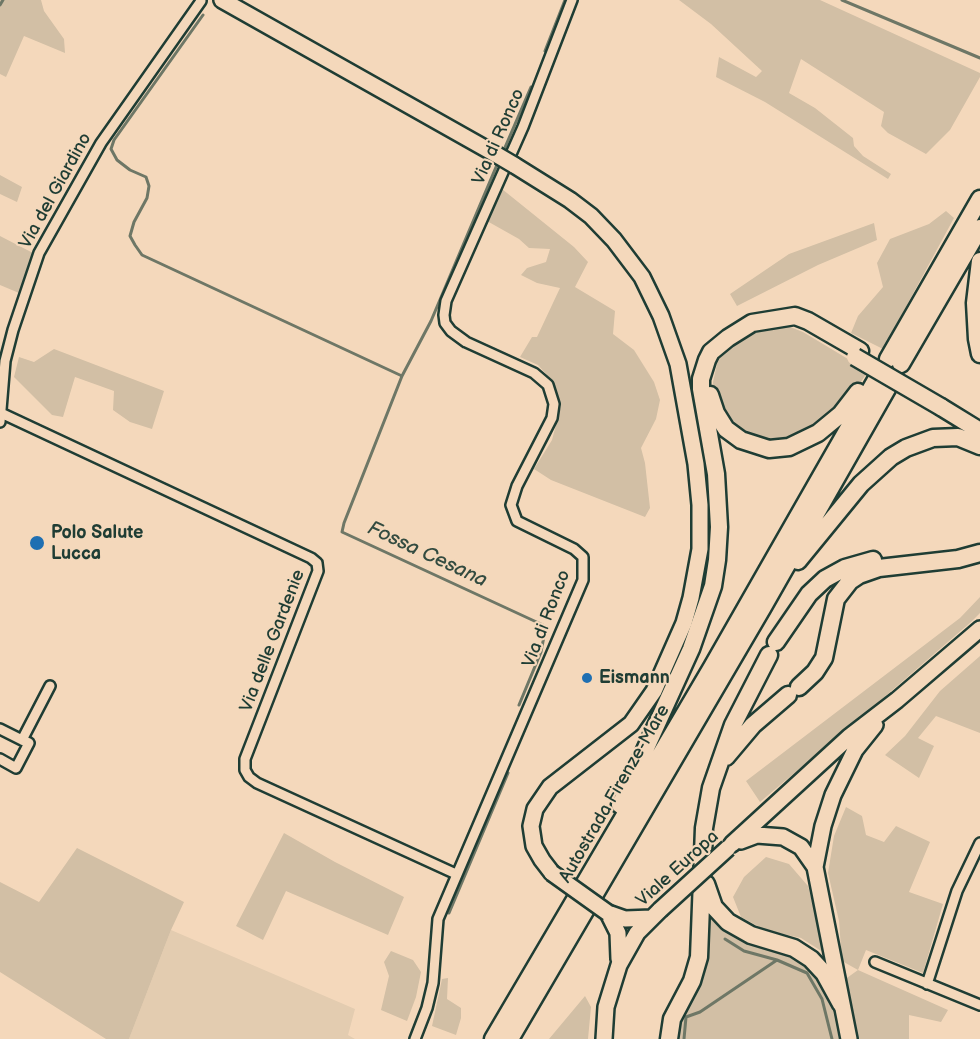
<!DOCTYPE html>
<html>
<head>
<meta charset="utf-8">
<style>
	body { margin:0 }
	canvas { display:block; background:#f4d8bb }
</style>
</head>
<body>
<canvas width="980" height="1039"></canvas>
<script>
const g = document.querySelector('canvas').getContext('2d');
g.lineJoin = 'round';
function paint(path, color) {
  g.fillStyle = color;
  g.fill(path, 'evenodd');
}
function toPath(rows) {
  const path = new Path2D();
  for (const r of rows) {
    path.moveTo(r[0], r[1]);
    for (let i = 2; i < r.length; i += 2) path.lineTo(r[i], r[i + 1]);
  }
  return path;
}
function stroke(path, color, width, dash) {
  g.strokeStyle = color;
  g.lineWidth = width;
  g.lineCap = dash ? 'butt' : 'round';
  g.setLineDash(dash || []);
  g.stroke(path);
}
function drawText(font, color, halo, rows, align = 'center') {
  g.font = font + ' "Balsamiq Sans",sans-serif';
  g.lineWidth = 4.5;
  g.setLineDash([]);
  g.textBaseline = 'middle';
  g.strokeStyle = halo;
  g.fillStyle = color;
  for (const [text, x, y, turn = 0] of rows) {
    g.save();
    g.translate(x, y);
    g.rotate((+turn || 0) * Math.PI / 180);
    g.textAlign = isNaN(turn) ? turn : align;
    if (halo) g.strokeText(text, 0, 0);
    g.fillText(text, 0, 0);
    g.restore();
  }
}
paint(toPath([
	[171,930,355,1009,348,1035,355,1039,129,1039]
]), '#e3ccb0');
paint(toPath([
	[0,0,41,0,44,11,64,39,65,53,24,36,6,77,0,74],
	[679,0,820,0,980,73,980,77,950,130,926,154,888,133,881,126,884,112,801,59,789,93,815,108,853,138,854,146,863,156,891,174,888,179,765,102,716,77,719,57,756,77,762,71,711,24],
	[0,175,22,187,17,202,0,194],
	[502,189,574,247,588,262,575,287,615,311,613,334,634,350,654,382,660,400,656,419,641,448,645,463,650,508,645,517,551,480,534,469,552,440,561,406,554,383,538,365,520,357,532,337,537,337,560,288,537,283,521,275,527,268,546,262,550,249,529,248,519,239,487,221],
	[946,211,954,218,883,349,851,333,858,316,883,287,877,263,890,239,929,224],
	[874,223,877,240,818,265,737,306,730,294,789,254],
	[0,236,33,253,19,293,0,285],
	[785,325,803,332,868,371,859,385,823,425,780,445,736,432,713,392,713,382,717,364,726,347,757,326],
	[54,349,164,391,152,429,130,422,113,410,114,391,75,377,63,417,52,415,14,377,19,357,34,362],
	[980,597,980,613,971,622,889,693,760,802,746,781,960,618],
	[980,656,980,733,936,716,918,738,934,746,919,778,885,755,905,736,940,691],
	[846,807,862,816,866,835,884,842,896,826,930,842,909,892,943,904,923,973,866,950,858,970,948,1010,941,1022,909,1015,909,1039,856,1039,844,980,858,970,842,961,839,921,828,873,834,836],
	[284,833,335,862,404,897,388,935,286,891,263,940,236,926],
	[77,848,184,902,171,930,129,1039,106,1039,0,972,0,882,39,902],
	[766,857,789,864,808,886,826,954,801,938,765,930,741,917,733,897,744,877],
	[706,916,711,916,806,961,830,997,839,1039,674,1039],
	[391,951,413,960,421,972,416,997,407,1021,381,1010,389,976,384,962],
	[448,978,447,999,461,1008,461,1018,456,1035,432,1026,442,979],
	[585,996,591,1007,588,1039,549,1039]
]), '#d2bfa5');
stroke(toPath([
	[842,0,980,58],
	[0,5,3,0],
	[203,15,114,140,111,149,117,160,130,170,146,177,149,186,147,198,134,222,130,236,135,245,142,255,402,376],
	[545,51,565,0],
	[503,152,531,87],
	[499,160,431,321,402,376,344,523,342,532,543,625,545,631,541,652,519,705],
	[449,913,508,773],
	[725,939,744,951,777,960,807,973,822,999,832,1039],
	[684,1039,686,1017,700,1012,777,960]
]), '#6e7766', 3);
const street = toPath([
	[1,413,311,558,317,563,318,571,245,759,245,770,249,777,257,783,456,874],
	[0,422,5,361,13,330,39,253,101,143,201,1],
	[0,729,22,740,50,686],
	[0,759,16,768,29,743,22,740],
	[875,962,980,1005],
	[927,984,957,891,980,843],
	[415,1039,427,1008,433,983,438,919,583,580,583,557,574,549,517,521,511,505,517,486,552,418,554,404,548,385,534,373,466,342,451,331,445,323,444,315,446,301,523,127,572,0]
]);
const primary = toPath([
	[222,0,497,155],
	[514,165,570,200,591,216,614,240,642,277,661,316,678,364,696,464,700,505,700,549,691,598,684,623,654,691,631,724,550,787,535,809,531,826,534,846,542,860,552,873],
	[741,841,757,835,783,837,801,847,815,867,849,1039],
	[732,844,849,737,897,700,980,629],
	[815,867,823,826,833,795,855,750,875,725],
	[608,913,618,933,619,959],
	[608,913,625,919,652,918],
	[604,1039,606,1007,619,965,637,933,660,910]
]);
const highway = toPath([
	[980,261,975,303,977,339,980,354],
	[888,359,980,199],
	[901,364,980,228],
	[710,395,716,413,726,429,741,440,769,449,789,447,818,433,841,414,858,392],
	[941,407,980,431],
	[798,561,861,484,891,457,906,448,933,438,958,437,980,446],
	[776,642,809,594,825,579,845,568,873,560],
	[799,687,815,672,824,658,836,599,850,581,859,575,879,568,958,559,980,553],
	[726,757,753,725,788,695],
	[620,805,691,649,713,586,717,560,719,527,716,474,701,389,701,379,707,360,711,352,728,338,752,323,795,316,808,321,860,351],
	[706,884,714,907,728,922,751,935,794,948,811,959,824,973,841,1004],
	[493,1039,712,667,876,380],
	[510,1039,763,607,888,387],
	[669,1039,672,1019,692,981,699,957,704,828,711,788,733,725,769,655]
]);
stroke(street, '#1f3d34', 14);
stroke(primary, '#1f3d34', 20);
stroke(highway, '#1f3d34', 21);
stroke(street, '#f4d8bb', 9);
stroke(primary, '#f4d8bb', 15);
stroke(highway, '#f4d8bb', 16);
const primaryBridge = toPath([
	[497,155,514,165],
	[552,873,608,913],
	[660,910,728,848]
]);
const highwayBridge = toPath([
	[855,357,941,407]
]);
stroke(primaryBridge, '#1f3d34', 20, []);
stroke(highwayBridge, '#1f3d34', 21, []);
stroke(primaryBridge, '#f4d8bb', 15);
stroke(highwayBridge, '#f4d8bb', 16);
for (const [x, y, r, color] of [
	[37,543,8,"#1f6fb2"],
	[587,678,6,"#1f6fb2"]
]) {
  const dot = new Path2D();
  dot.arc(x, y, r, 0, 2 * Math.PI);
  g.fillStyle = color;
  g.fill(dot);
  stroke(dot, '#f4d8bb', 2);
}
drawText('18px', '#1f3d34', '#f4d8bb', [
	["Via di Ronco",499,137,-66],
	["Via del Giardino",56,191,-61],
	["Via di Ronco",547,619,-69],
	["Via delle Gardenie",273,641,-69],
	["Autostrada Firenze-Mare",615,794,-60],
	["Viale Europa",678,869,-42]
]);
drawText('bold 18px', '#1f3d34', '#f4d8bb', [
	["Polo Salute",51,533],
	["Lucca",51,554],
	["Eismann",599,678]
], 'left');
drawText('italic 20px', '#334b40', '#f4d8bb', [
	["Fossa Cesana",427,555,25]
]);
</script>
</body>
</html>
